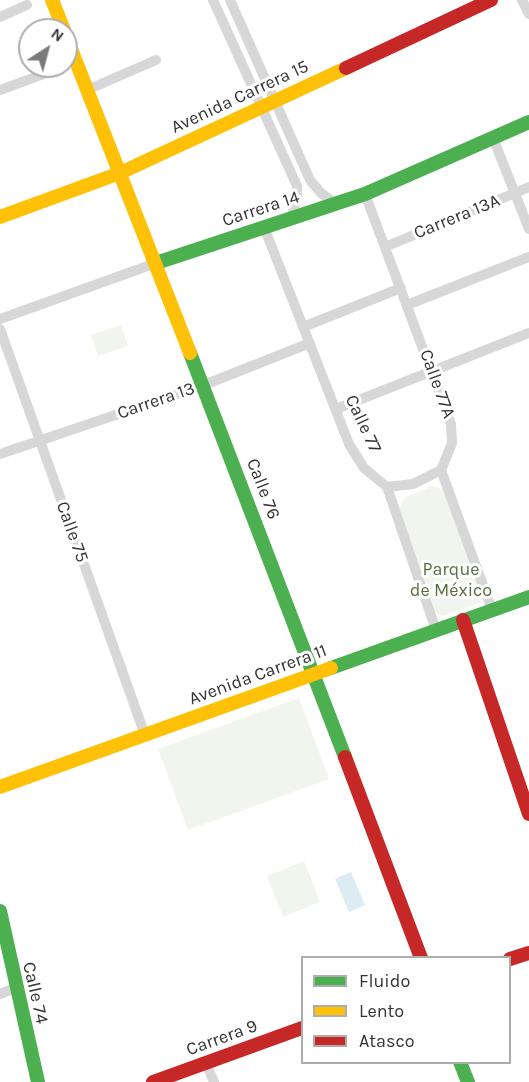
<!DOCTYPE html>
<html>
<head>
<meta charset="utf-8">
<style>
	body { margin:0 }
	#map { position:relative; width:529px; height:1082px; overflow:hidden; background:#fff; font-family:Karla,sans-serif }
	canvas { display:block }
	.legend { position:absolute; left:301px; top:956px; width:210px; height:108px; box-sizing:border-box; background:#fff; border:2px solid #adadad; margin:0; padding:8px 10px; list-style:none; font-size:18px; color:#333 }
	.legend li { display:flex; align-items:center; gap:12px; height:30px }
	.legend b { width:30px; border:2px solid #adadad }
	.north { position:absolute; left:18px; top:18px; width:60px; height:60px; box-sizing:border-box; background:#fff; border:2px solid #adadad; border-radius:50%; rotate:36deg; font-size:16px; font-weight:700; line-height:24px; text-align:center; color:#333 }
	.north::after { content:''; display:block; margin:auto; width:21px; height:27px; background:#7a7a7a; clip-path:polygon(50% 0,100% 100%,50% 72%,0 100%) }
</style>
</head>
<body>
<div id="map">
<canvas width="529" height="1082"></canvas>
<ul class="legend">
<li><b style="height:8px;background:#4caf50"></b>Fluido</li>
<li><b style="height:8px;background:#ffc107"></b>Lento</li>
<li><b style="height:8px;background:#c62828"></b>Atasco</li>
</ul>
<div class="north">N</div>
</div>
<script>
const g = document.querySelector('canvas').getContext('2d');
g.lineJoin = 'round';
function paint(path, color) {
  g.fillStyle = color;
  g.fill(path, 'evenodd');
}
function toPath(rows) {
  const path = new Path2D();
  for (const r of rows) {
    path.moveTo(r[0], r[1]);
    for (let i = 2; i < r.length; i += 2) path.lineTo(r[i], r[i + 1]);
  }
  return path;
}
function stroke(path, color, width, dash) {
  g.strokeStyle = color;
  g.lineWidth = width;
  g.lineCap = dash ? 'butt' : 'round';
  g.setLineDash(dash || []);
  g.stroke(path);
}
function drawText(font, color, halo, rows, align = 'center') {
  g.font = font + ' Karla,sans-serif';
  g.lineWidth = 6;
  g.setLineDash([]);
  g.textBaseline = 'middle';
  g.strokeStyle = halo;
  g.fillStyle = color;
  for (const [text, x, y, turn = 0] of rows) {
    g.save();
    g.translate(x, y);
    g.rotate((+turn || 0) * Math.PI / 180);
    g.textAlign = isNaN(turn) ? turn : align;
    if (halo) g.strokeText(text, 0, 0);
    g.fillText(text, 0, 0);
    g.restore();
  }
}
paint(toPath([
	[121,325,128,346,98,356,91,335],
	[432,486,443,489,483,598,479,603,442,616,434,611,400,509,401,502,406,497],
	[299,698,329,779,188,830,158,749],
	[304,861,320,902,283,917,267,876]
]), '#f1f5ed');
paint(toPath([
	[351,872,365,905,349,912,335,879]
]), '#ddebf3');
stroke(toPath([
	[213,0,297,186,297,199,291,218],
	[230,0,310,180,321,193,336,204],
	[522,0,529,14],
	[0,17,27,5],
	[0,90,65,66],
	[87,90,156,60],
	[493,138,529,229],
	[365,194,451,424,452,443,441,470,492,610],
	[264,227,349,444,364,468,387,487,436,630],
	[385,247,529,187],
	[407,305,529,257],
	[0,319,156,263],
	[303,327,401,288],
	[0,329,145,735],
	[336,409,529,333],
	[0,454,204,385,310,343],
	[387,487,413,484,441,470],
	[0,994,15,988],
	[206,1063,214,1082]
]), '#d7d7d7', 10);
stroke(toPath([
	[156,263,365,194,529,122],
	[190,353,345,757],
	[331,668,529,597],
	[0,911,38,1082],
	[460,1062,468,1082]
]), '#4caf50', 14);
stroke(toPath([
	[52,0,64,30],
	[66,36,190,353],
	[0,217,120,173,346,68],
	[0,787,331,668]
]), '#ffc107', 14);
stroke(toPath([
	[346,68,491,0],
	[463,620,529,814],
	[345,757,421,958],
	[510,959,529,953],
	[153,1082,302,1028]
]), '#c62828', 14);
drawText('18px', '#333', '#fff', [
	["Avenida Carrera 15",240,97,-25],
	["Carrera 14",261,209,-18],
	["Carrera 13A",457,217,-22],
	["Calle 77A",437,384,70],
	["Carrera 13",156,401,-19],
	["Calle 77",363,424,65],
	["Calle 76",263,489,69],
	["Calle 75",72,532,70],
	["Avenida Carrera 11",258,675,-20],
	["Calle 74",35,993,77],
	["Carrera 9",222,1038,-20]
]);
drawText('18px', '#56703f', '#fff', [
	["Parque",451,570],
	["de México",451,591]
]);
</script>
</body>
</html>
